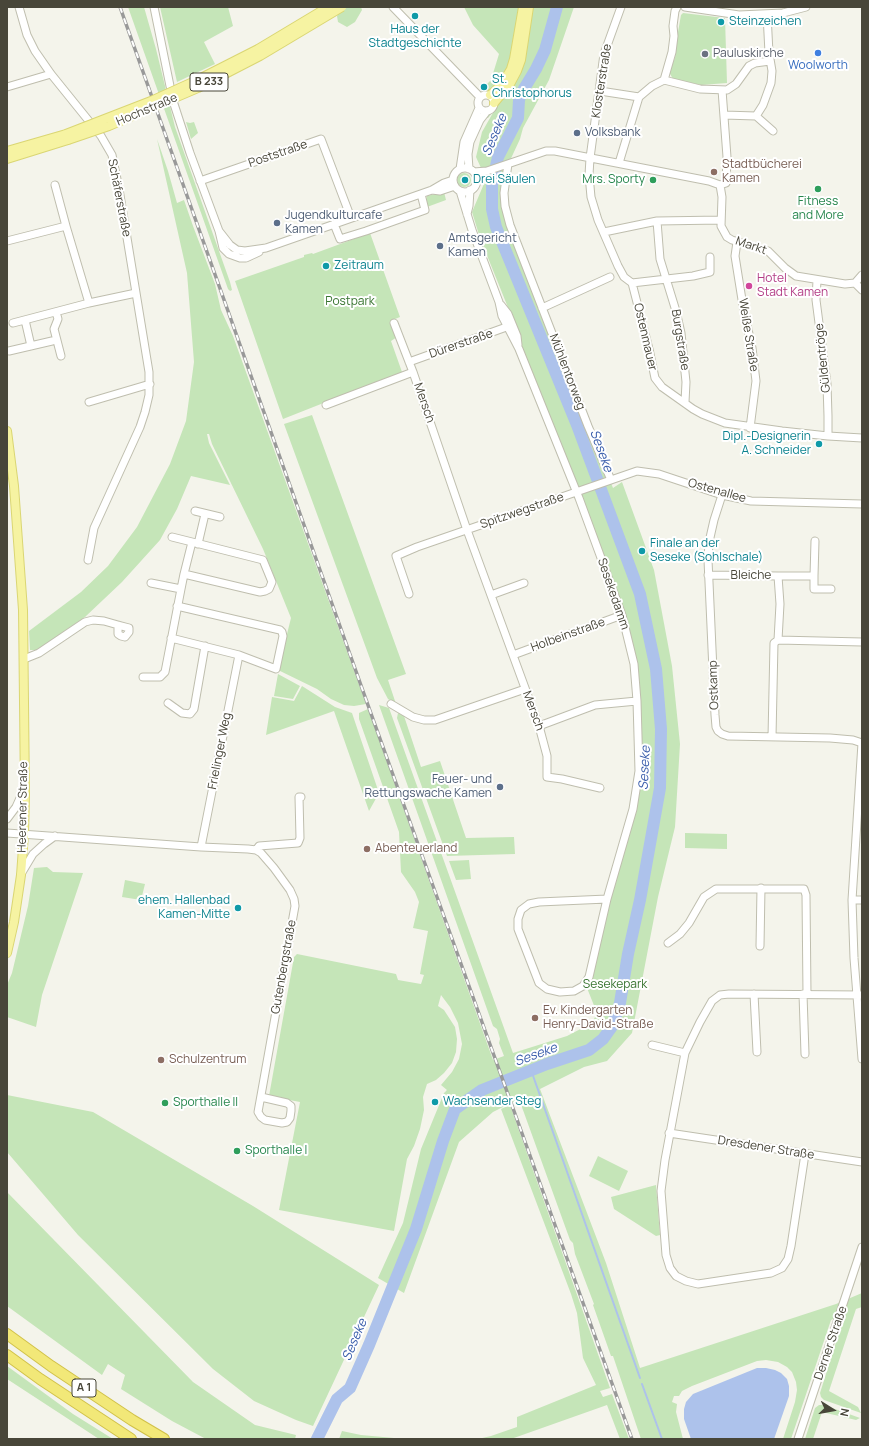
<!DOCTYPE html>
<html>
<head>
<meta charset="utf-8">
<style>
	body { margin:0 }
	#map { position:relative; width:869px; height:1446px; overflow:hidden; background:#f4f4eb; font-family:Manrope,sans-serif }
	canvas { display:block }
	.frame { position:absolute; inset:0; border:8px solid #484639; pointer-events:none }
	.north { position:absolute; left:813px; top:1390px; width:40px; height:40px; -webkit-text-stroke:3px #fff; paint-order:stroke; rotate:101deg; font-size:11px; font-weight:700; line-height:16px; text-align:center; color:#484639 }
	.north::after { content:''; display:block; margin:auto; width:14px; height:18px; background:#484639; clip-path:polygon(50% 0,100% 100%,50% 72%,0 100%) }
</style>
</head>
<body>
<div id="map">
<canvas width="869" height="1446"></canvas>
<div class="frame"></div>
<div class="north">N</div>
</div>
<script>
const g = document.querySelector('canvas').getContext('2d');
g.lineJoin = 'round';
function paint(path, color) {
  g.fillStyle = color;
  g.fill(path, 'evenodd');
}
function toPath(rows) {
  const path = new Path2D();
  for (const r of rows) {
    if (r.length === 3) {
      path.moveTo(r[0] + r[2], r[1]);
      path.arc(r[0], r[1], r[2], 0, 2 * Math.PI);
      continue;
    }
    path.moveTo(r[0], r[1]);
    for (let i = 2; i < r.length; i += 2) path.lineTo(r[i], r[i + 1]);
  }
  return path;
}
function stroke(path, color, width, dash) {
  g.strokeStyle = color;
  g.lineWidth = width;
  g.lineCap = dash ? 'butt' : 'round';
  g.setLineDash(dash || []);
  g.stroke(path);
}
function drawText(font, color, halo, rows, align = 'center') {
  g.font = font + ' Manrope,sans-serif';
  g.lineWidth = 4;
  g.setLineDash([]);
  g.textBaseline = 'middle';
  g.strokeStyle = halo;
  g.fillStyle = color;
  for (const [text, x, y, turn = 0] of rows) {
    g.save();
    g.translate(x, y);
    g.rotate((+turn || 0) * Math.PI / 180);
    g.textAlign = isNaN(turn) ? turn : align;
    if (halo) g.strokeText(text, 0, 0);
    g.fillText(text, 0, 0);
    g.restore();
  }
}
paint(toPath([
	[128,7,144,7,156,49,175,127,230,282,232,290,230,291,228,289],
	[160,7,228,7,233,26,204,42,215,64,177,82],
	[346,7,361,7,362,10,355,22,347,27,338,22,337,16,340,11],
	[464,7,523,7,514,59,490,95,483,88,491,80,499,54,473,25],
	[532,7,574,7,549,80,523,128,520,139,507,167,505,206,588,426,613,488,622,482,654,570,672,666,680,744,675,827,658,897,632,1033,607,1061,584,1067,540,1089,606,1263,640,1368,836,1304,862,1293,862,1307,856,1309,829,1391,858,1407,861,1413,824,1400,821,1397,820,1393,845,1314,831,1320,791,1439,783,1439,795,1402,797,1390,796,1382,792,1372,787,1367,778,1362,766,1360,757,1361,692,1386,682,1391,679,1396,674,1396,672,1402,677,1404,676,1412,683,1439,641,1439,613,1356,611,1356,593,1305,594,1304,575,1254,573,1243,570,1240,519,1099,493,1112,459,1142,404,1293,378,1278,403,1223,421,1149,444,1093,447,1090,441,1085,452,1072,459,1059,462,1044,458,1023,450,1007,441,995,438,1006,444,1010,455,1027,457,1039,456,1052,452,1063,444,1073,436,1080,427,1084,423,1097,424,1110,420,1129,414,1146,407,1159,394,1231,279,1210,300,1102,269,1096,294,957,297,954,396,974,398,980,421,984,424,975,420,974,428,931,413,928,419,902,415,892,401,872,399,832,359,719,359,713,368,709,493,1060,504,1056,499,1043,500,1039,497,1029,493,1026,379,705,389,708,513,1053,567,1036,592,1023,597,1013,587,988,639,781,640,731,626,627,509,314,509,310,480,238,472,212,486,179,476,157,482,132,494,111,488,118,485,118,493,111,497,104],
	[683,13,725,18,727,83,701,85,673,79,669,72,675,58,678,32,681,15],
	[186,122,190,123,194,122,198,133,191,139],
	[157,139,168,171,177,203,184,200,193,226,215,284,221,310,233,336,366,704,354,706,344,705,331,699,317,689,278,670,291,618,263,549,212,444,209,434,207,434,209,443,230,485,191,476,177,509,160,540,122,582,85,617,37,650,30,650,29,631,81,592,108,566,137,527,170,464,186,421,194,362,187,273],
	[464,180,7],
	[444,192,446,200,427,207,425,203,427,196],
	[370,233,400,317,395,319,400,335,391,341,402,372,283,419,235,281,304,257,304,255,312,253,313,254],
	[312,415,406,674,388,680,396,704,388,699,377,678,284,424],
	[278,674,300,686,293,699,274,696],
	[302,686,335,707,352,713,379,793,369,811,334,711,266,735,272,697,294,701],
	[398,713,404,716,421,767,440,761,466,838,514,837,515,854,447,856,397,718],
	[685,833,727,834,727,849,685,848],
	[469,860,471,879,456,880,449,861],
	[47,867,53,872,83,873,42,995,36,1027,7,1017,7,985,12,973,28,906,34,868],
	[125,880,145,884,141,900,122,897],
	[7,1095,93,1112,253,1206,379,1285,313,1426,296,1420,254,1401,213,1369,78,1235,7,1152],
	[510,1105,610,1388,600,1391,603,1397,612,1394,629,1439,620,1439,607,1405,511,1439,478,1439,491,1436,517,1427,517,1417,596,1385,583,1358,577,1313,571,1294,501,1109],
	[598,1156,628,1171,619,1191,589,1176],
	[656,1185,660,1235,656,1236,614,1209,611,1197],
	[7,1192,193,1382,255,1425,296,1435,295,1439,206,1439,172,1421,121,1389,125,1375,108,1364,102,1375,7,1306],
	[7,1366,73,1414,113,1439,99,1439,7,1379],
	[819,1405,824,1405,860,1418,856,1420,822,1412,813,1439,805,1439,815,1408],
	[342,1431,361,1435,405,1439,339,1439]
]), '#c5e5b8');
paint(toPath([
	[757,1368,766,1368,775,1370,781,1373,787,1379,789,1386,789,1396,774,1439,691,1439,684,1419,684,1409,686,1402,693,1394]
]), '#adc2eb');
stroke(toPath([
	[531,1070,640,1378],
	[642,1384,662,1439]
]), '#adc2eb', 2);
stroke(toPath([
	[317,1439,337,1399,350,1388,369,1345,416,1229,443,1141,455,1109,482,1090,547,1064,589,1050,603,1039,613,1025,620,1003,628,954,640,900,660,788,661,729,656,669,640,594,577,425,496,227,492,209,492,184,498,157,518,118,519,100,522,92,536,69,545,50,557,7]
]), '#adc2eb', 12);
const minor = toPath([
	[19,7,27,35,35,51,51,74,101,136,112,155,119,189,149,372,149,395,145,412,140,427,94,528,88,560],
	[154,7,170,86],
	[393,7,480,97],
	[621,7,604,54,590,158,589,175,591,197,598,220,618,266,624,277,632,283,649,349,655,378,662,387,693,409,702,414,725,423,782,431,828,436,862,438],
	[685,7,739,15,783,13,806,7],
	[664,80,700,89,727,90,736,84,749,66,755,63,770,61],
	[7,87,51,74],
	[600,91,639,97],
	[486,103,8],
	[174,104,190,153,219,231,223,248,229,254,240,258,246,258,259,252],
	[724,115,756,116,773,131],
	[756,116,763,105,771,83,772,71,769,53,767,14],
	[619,163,639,97,652,86,664,80,672,52,674,36,673,26,675,11,677,7],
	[508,164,504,193,505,206,510,225,588,426,611,480],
	[465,180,12],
	[460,169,464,142,479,108],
	[469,169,468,154,470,142,480,120,487,111],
	[474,172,487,171,546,151,555,151,709,181,720,185],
	[200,181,321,139,351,218],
	[55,185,66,226],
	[720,185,722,197,721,226,727,237,732,240,768,251,785,268,796,276,845,284,855,283],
	[720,185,726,183,727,157,722,90],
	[432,190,440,191,455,186],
	[460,191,472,230,499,302,502,316,519,349,579,498,622,615,634,664,637,701,639,771,633,809,607,899,589,977,583,986,574,991,560,992,547,989,539,983,518,929,518,919,521,910,529,904,539,902,607,899],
	[467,214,469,206,470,190],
	[657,221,660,259,676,311,681,333,686,382,685,402],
	[334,224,340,239,366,231,425,210,421,194],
	[219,231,230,245,237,250,245,251,266,248,432,190,444,183,453,180],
	[604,232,657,221,721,220],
	[7,241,66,226,89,303],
	[737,242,735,256,743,306,752,348,756,381,750,428],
	[817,280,816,300,827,384,828,416,828,436],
	[632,283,693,276,710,272,710,257],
	[855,283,862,275],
	[855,283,862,290],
	[501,305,508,314,517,336,518,345],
	[542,308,610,277],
	[56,312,58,319,54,329,61,356],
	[25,320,31,346],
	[13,323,89,303,136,293],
	[394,323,413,372,467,530,539,726,547,756,547,777,562,779,600,788],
	[9,351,52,341],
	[409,362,512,325],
	[89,402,150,384],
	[326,405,413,372],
	[722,495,714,520,709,542,708,560,715,715,716,727,718,731,722,734,728,736,830,738,853,740,862,743],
	[195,511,220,517],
	[172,537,192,542],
	[198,544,205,514],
	[708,575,778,576,780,604,778,640],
	[778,576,814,576,815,541],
	[814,576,814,589,831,589],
	[151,583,181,589],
	[409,594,396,556,417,547,637,471,659,474,722,495,751,501,862,504],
	[491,595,524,583],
	[171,638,239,655,276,669,283,636,282,632,280,630,177,606],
	[513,655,622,615],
	[24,659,39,653,85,622,93,620,104,621,118,625,129,628,129,632,125,637,121,636,118,634,118,625],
	[143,677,160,677,165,672,181,589,184,574,192,542,263,560,272,582,269,589,265,591,260,592,184,574],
	[168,703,182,713,190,714,194,709,205,646],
	[391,704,413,717,424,720,435,720,525,689],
	[539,726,595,705,637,701],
	[772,737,774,643,778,640,862,642],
	[862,743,852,900,854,958,862,1059],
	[7,819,16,807,25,787],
	[7,833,201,847,248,849,256,850,261,853,274,868,290,890,294,899,295,906,258,1112,261,1117,265,1120,282,1123,287,1122,290,1118,291,1111,291,1106,287,1103,261,1097],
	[201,847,239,655],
	[256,850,259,846,298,843,300,838,299,797,301,797],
	[21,874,33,854,44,844,55,836],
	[852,900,862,900],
	[668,943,680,934,689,923,704,897,716,889,804,889,806,895,807,994],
	[760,946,761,888],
	[754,994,757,1052],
	[803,994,805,1054],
	[652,1045,685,1053],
	[669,1133,862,1162],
	[805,1154,791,1246,788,1259,782,1268,771,1273,698,1284,686,1281,676,1276,670,1268,666,1255,661,1191,665,1160,685,1053,700,1022,712,1001,720,995,729,994,862,995],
	[798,1439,862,1247]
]);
const major = toPath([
	[490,95,495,91,503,82,511,69,514,59,523,7],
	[494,103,510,84,517,71,521,60,529,7],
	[7,151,66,134],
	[7,159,68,140],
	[7,431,14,486,23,610,25,795,24,834,21,875,14,922,7,953]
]);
const highway = toPath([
	[7,1334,51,1366,132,1420,164,1439],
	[7,1355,40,1379,131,1439]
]);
stroke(minor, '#bfbeae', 9);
stroke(major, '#dad673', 10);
stroke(highway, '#d1c148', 12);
stroke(minor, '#fff', 7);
stroke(major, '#f6f3a2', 8);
stroke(highway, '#f2e878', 10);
const rail = toPath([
	[120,7,374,722,632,1439]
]);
stroke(rail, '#999', 3.5);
stroke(rail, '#fff', 2, [6]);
const majorBridge = toPath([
	[66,134,151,101,195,81,258,49,328,7],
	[68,140,109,126,198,88,260,56,342,7]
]);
stroke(majorBridge, '#dad673', 10, []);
stroke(majorBridge, '#f6f3a2', 8);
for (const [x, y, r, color] of [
	[415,16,4,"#0f9aa8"],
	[721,22,4,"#0f9aa8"],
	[818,53,4,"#3f7fe0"],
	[705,54,4,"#6b7280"],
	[484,87,4,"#0f9aa8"],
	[577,133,4,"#5c6f8a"],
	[714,172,4,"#8d6e63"],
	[465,180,4,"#0f9aa8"],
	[653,180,4,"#2e9e5b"],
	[818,189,4,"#2e9e5b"],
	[277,223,4,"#5c6f8a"],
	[440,246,4,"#5c6f8a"],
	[326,266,4,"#0f9aa8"],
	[749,286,4,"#d1479c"],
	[819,444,4,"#0f9aa8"],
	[642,551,4,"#0f9aa8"],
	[500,787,4,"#5c6f8a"],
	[367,849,4,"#8d6e63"],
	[238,908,4,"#0f9aa8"],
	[535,1018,4,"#8d6e63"],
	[161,1060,4,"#8d6e63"],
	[435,1102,4,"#0f9aa8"],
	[165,1103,4,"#2e9e5b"],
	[237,1151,4,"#2e9e5b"]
]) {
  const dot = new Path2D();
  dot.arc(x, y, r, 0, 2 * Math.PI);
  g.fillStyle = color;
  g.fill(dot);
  stroke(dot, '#fff', 1.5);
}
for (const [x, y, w] of [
	[209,82,38],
	[84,1388,24]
]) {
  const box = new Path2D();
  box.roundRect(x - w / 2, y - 9, w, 18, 3);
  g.fillStyle = '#fff';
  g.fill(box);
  stroke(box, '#484639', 1);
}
drawText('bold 11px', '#484639', null, [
	["B 233",209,82],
	["A 1",84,1388]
]);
drawText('12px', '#0d838f', '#fff', [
	["Steinzeichen",729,22],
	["Haus der",415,30,"center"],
	["Stadtgeschichte",415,44,"center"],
	["St.",492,80],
	["Christophorus",492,94],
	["Drei Säulen",473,180],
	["Zeitraum",334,266],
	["Dipl.-Designerin",811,437,"right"],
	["A. Schneider",811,451,"right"],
	["Finale an der",650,544],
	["Seseke (Sohlschale)",650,558],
	["ehem. Hallenbad",230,901,"right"],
	["Kamen-Mitte",230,915,"right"],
	["Wachsender Steg",443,1102]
], 'left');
drawText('12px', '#5b616d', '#fff', [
	["Pauluskirche",713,54]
], 'left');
drawText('12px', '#366cbe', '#fff', [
	["Woolworth",818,66]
]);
drawText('12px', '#484639', '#fff', [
	["Klosterstraße",602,81,-81],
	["Hochstraße",147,110,-23],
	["Poststraße",278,154,-19],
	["Schäferstraße",119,198,79],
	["Markt",751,246,19],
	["Weiße Straße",748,335,81],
	["Ostenmauer",645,337,77],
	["Burgstraße",680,340,81],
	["Dürerstraße",461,344,-19],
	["Güldentröge",823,358,-96],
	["Mühlentorweg",567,372,69],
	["Mersch",424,403,71],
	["Ostenallee",717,491,16],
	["Spitzwegstraße",522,511,-19],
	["Bleiche",751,576],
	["Sesekedamm",613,594,71],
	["Holbeinstraße",568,635,-20],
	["Ostkamp",714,685,-92],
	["Mersch",533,711,70],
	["Frielinger Weg",220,751,-79],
	["Heerener Straße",23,807,-89],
	["Gutenbergstraße",284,967,-80],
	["Dresdener Straße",766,1148,9],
	["Derner Straße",831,1343,-71]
]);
drawText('12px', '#4e5e75', '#fff', [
	["Volksbank",585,133],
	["Jugendkulturcafe",285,216],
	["Kamen",285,230],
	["Amtsgericht",448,239],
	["Kamen",448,253],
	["Feuer- und",492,780,"right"],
	["Rettungswache Kamen",492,794,"right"]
], 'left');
drawText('12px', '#785e54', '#fff', [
	["Stadtbücherei",722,165],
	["Kamen",722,179],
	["Abenteuerland",375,849],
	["Ev. Kindergarten",543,1011],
	["Henry-David-Straße",543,1025],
	["Schulzentrum",169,1060]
], 'left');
drawText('12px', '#27864d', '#fff', [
	["Mrs. Sporty",645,180,"right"],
	["Fitness",818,202,"center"],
	["and More",818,216,"center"],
	["Sporthalle II",173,1103],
	["Sporthalle I",245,1151]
], 'left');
drawText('12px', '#b23c85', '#fff', [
	["Hotel",757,279],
	["Stadt Kamen",757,293]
], 'left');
drawText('12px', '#397531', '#fff', [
	["Postpark",350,302],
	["Sesekepark",615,985]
]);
drawText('italic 13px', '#3b5fac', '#fff', [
	["Seseke",495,135,-67],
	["Seseke",601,451,70],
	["Seseke",645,768,-87],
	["Seseke",536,1055,-20],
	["Seseke",355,1340,-67]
]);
</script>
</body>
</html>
